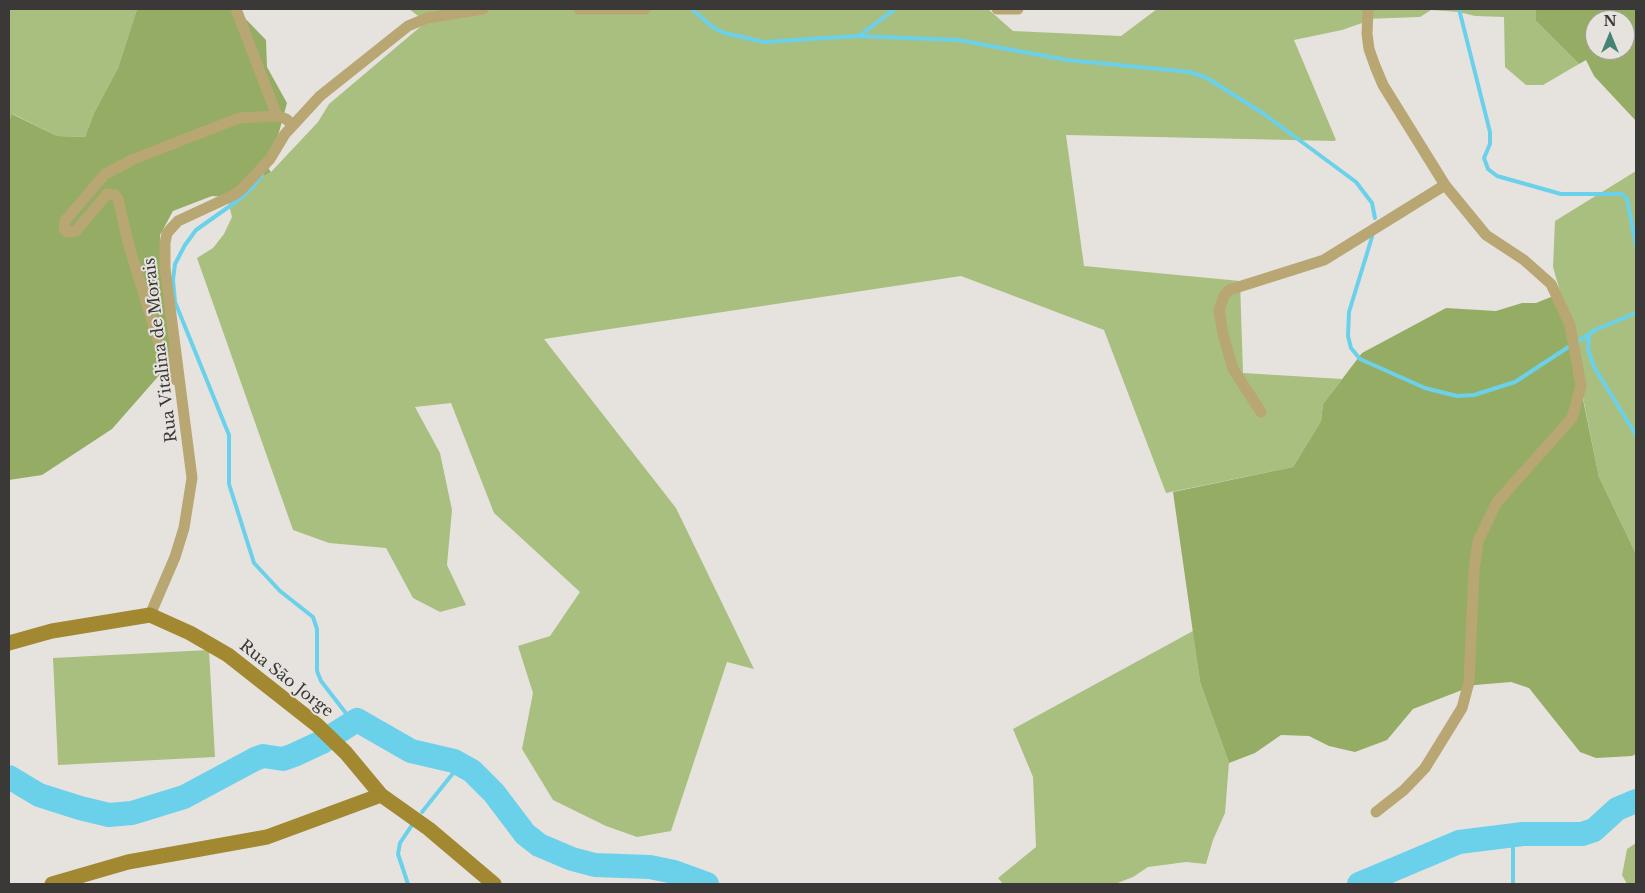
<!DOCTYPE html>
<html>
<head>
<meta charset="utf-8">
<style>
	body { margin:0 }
	#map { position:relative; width:1645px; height:893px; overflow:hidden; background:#e6e3df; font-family:"Libre Baskerville",serif }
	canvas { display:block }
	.frame { position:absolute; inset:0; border:10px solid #3a3937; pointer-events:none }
	.north { position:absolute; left:1585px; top:10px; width:50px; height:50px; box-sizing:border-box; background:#e6e3df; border:1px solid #a19f9c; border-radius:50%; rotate:0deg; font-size:14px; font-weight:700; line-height:20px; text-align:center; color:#3a3937 }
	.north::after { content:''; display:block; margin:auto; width:18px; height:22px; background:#438474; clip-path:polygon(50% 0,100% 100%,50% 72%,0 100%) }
</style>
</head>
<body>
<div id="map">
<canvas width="1645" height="893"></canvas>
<div class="frame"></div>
<div class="north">N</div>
</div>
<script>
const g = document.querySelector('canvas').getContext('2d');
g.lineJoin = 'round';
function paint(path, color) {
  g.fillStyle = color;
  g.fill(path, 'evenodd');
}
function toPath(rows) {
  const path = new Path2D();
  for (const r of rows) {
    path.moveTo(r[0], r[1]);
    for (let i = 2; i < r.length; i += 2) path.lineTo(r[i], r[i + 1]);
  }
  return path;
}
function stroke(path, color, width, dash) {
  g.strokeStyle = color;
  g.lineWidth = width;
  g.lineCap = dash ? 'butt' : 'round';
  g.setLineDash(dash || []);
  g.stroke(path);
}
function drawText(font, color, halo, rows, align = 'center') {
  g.font = font + ' "Libre Baskerville",serif';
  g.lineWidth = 4;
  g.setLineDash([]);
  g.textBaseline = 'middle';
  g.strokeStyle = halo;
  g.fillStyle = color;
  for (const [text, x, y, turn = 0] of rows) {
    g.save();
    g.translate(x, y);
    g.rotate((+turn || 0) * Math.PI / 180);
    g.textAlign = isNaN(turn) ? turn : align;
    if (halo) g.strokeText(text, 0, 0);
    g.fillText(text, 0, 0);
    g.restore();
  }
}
paint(toPath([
	[9,9,137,9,118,68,94,113,85,137,57,136,13,114,9,122],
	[409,9,988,9,1013,31,1121,36,1157,9,1536,9,1536,21,1579,64,1543,85,1526,85,1505,67,1504,17,1475,16,1459,12,1431,10,1420,17,1365,19,1365,22,1342,30,1294,40,1336,140,1334,141,1066,135,1084,266,1240,281,1243,373,1342,379,1323,404,1321,421,1293,467,1166,493,1104,330,961,276,544,339,676,508,754,669,727,662,671,831,637,837,606,826,553,800,522,749,533,693,518,646,550,636,580,592,494,513,451,403,415,407,440,453,452,510,447,565,466,605,440,612,413,598,386,548,329,543,293,530,197,258,213,248,224,234,232,217,227,197,271,172,318,122,329,104,426,22],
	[1636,171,1636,554,1599,477,1565,309,1553,267,1555,221],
	[1193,631,1200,682,1229,763,1225,813,1213,840,1206,864,1186,862,1148,867,1133,877,1115,884,1003,884,998,878,1036,847,1033,777,1013,729],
	[209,650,215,757,58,765,53,658],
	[1636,843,1636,884,1627,884,1622,875,1627,849]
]), '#a9bf7f');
paint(toPath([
	[137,9,236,9,266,40,267,67,287,103,278,136,264,162,271,172,227,197,212,196,173,211,160,235,160,268,174,318,170,363,112,429,42,475,9,480,9,122,12,114,57,136,85,137,94,113,118,68],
	[1536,9,1636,9,1636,121,1594,76,1586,60,1579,64,1536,21],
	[1595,20,1625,20,1625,50,1595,50],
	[1561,293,1599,477,1636,554,1636,754,1632,756,1596,758,1580,752,1529,688,1511,682,1475,685,1413,709,1387,740,1355,752,1329,746,1309,736,1281,735,1255,753,1229,763,1200,682,1173,492,1293,467,1321,421,1323,404,1362,353,1446,308,1496,311,1522,303,1536,303]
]), '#95ac64');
stroke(toPath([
	[692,9,711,26,724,33,764,42,858,36,958,40,1067,60,1190,72,1207,78,1264,114,1356,182,1372,203,1375,218],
	[1459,9,1490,132,1490,144,1484,158,1488,169,1497,176,1561,194,1622,194,1627,199,1636,246],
	[859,36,895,9],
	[262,175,252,188,237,201,196,230,185,245,175,264,173,280,175,302,229,435,229,484,254,563,280,591,313,617,317,629,317,671,321,681,352,721],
	[1372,237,1349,312,1348,336,1351,348,1360,359,1425,388,1457,396,1474,395,1515,382,1570,346],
	[1589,334,1588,349,1594,367,1636,435],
	[1577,342,1595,330,1636,313],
	[422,812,454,772,462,765],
	[1513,835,1513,884],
	[408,884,398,854,400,843,412,825]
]), '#6bd1ea', 4);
stroke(toPath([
	[9,777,39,795,80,808,109,815,132,813,184,797,255,759,263,756,283,759,294,755,322,742,357,720,411,751,454,761,472,771,494,793,525,834,539,845,572,859,595,865,650,867,674,872,707,884],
	[1359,884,1459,842,1523,834,1582,834,1594,830,1617,809,1636,801]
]), '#6bd1ea', 24);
stroke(toPath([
	[236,9,277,116],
	[579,9,645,9],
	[997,9,1018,9],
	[1368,9,1367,34,1369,49,1375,66,1383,85,1445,185,1486,235,1524,260,1551,284,1570,325,1581,386,1572,418,1497,502,1478,541,1474,571,1469,682,1462,708,1425,768,1404,790,1376,812],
	[176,380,159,343,129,246,118,199,115,195,107,194,76,231,67,232,64,229,65,221,105,174,134,159,239,118,277,116,286,119,293,125],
	[1261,412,1233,369,1223,334,1219,310,1224,296,1229,290,1324,260,1445,185],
	[150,615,175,557,184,528,192,478,165,268,165,243,167,233,178,221,234,195,242,189,270,159,285,134,320,96,408,26,427,18,483,9]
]), '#b8a773', 11);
stroke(toPath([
	[9,643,52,631,150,615,190,633,228,655,317,725,346,753,381,795,429,829,494,884],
	[52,884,128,862,267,837,381,795]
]), '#a28830', 15);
drawText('16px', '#3a3937', '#e6e3df', [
	["Rua Vitalina de Morais",161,350,-97],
	["Rua São Jorge",286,679,38]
]);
</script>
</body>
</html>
